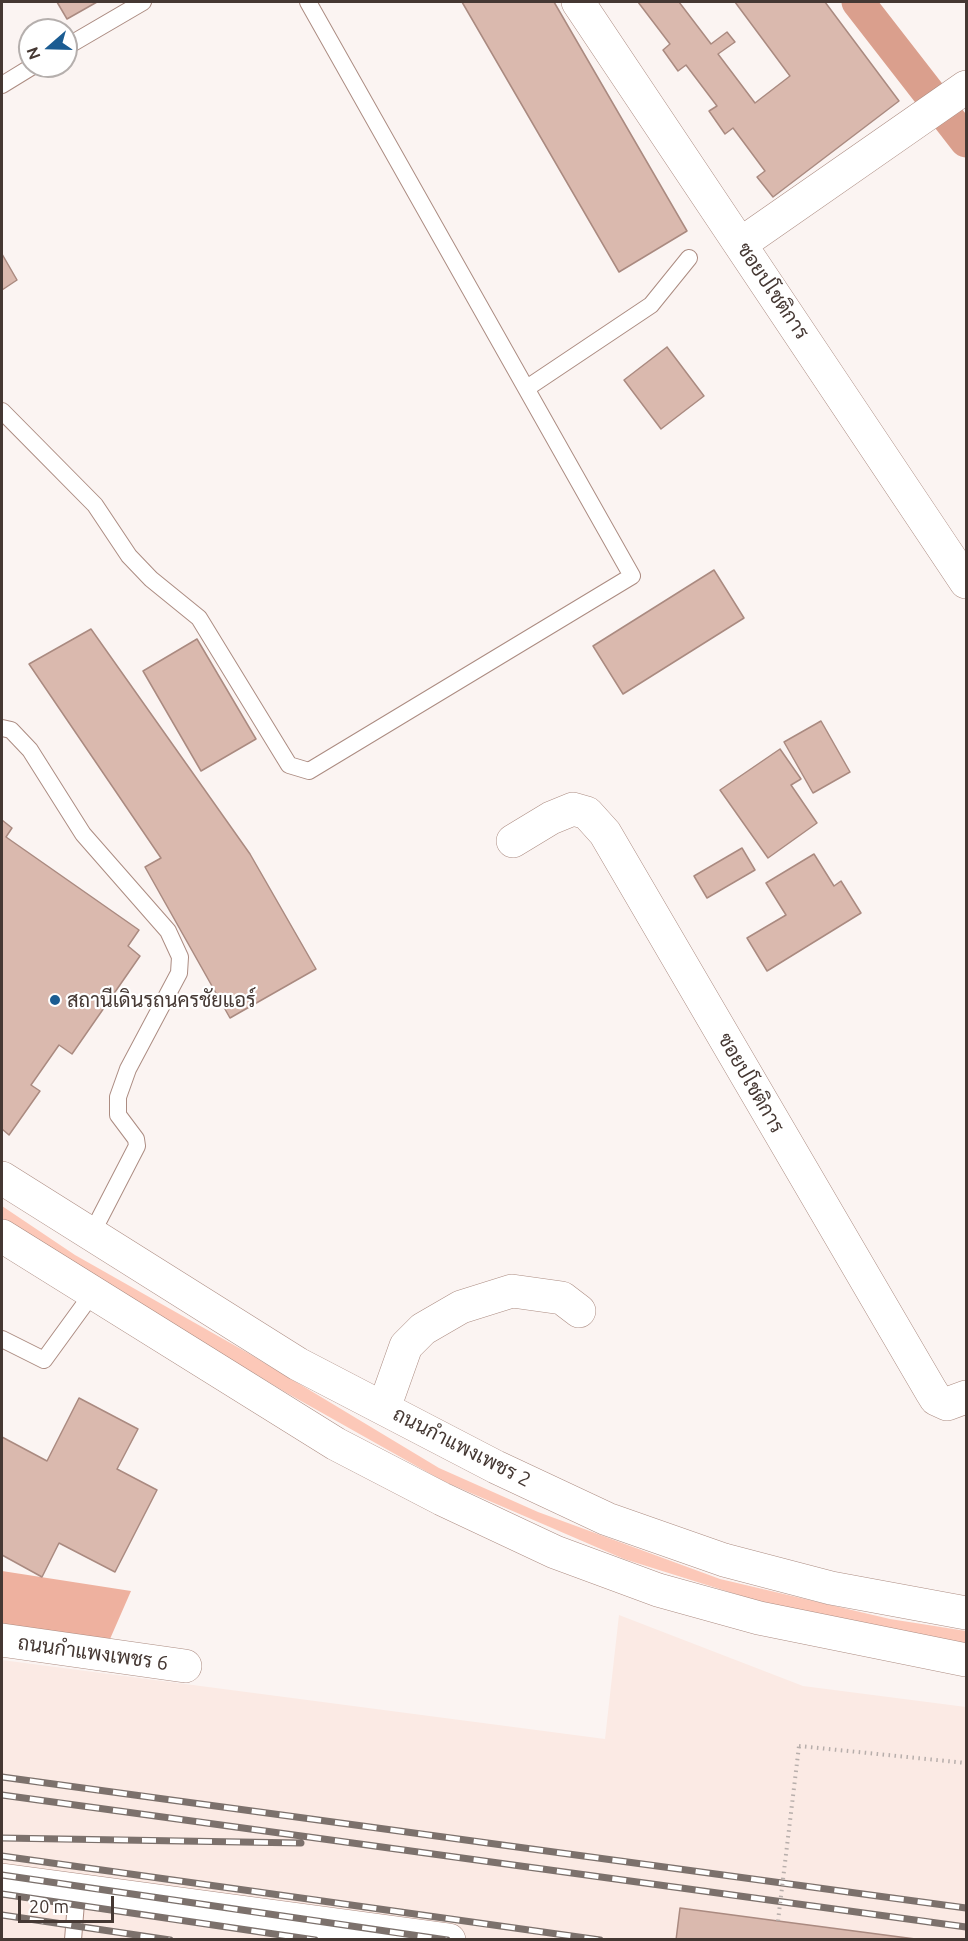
<!DOCTYPE html>
<html>
<head>
<meta charset="utf-8">
<style>
	body { margin:0 }
	#map { position:relative; width:968px; height:1941px; overflow:hidden; background:#fbf4f2; font-family:Ubuntu,sans-serif }
	canvas { display:block }
	.frame { position:absolute; inset:0; border:3px solid #453833; pointer-events:none }
	.north { position:absolute; left:18px; top:18px; width:60px; height:60px; box-sizing:border-box; background:#fff; border:2px solid #b5afad; border-radius:50%; rotate:250deg; font-size:16px; font-weight:700; line-height:24px; text-align:center; color:#453833 }
	.north::after { content:''; display:block; margin:auto; width:21px; height:27px; background:#1b5c92; clip-path:polygon(50% 0,100% 100%,50% 72%,0 100%) }
	.scale { position:absolute; left:18px; top:1896px; width:96px; height:27px; box-sizing:border-box; border:3px solid #453833; border-top:0; padding-left:8px; font-size:18px; line-height:21px; white-space:nowrap; color:#453833; -webkit-text-stroke:4px #fff; paint-order:stroke }
</style>
</head>
<body>
<div id="map">
<canvas width="968" height="1941"></canvas>
<div class="frame"></div>
<div class="north">N</div>
<div class="scale">20 m</div>
</div>
<script>
const g = document.querySelector('canvas').getContext('2d');
g.lineJoin = 'round';
function paint(path, color) {
  g.fillStyle = color;
  g.fill(path, 'evenodd');
}
function toPath(rows) {
  const path = new Path2D();
  for (const r of rows) {
    path.moveTo(r[0], r[1]);
    for (let i = 2; i < r.length; i += 2) path.lineTo(r[i], r[i + 1]);
  }
  return path;
}
function stroke(path, color, width, dash) {
  g.strokeStyle = color;
  g.lineWidth = width;
  g.lineCap = dash ? 'butt' : 'round';
  g.setLineDash(dash || []);
  g.stroke(path);
}
function drawText(font, color, halo, rows, align = 'center') {
  g.font = font + ' Ubuntu,Sarabun,sans-serif';
  g.lineWidth = 4.5;
  g.setLineDash([]);
  g.textBaseline = 'middle';
  g.strokeStyle = halo;
  g.fillStyle = color;
  for (const [text, x, y, turn = 0] of rows) {
    g.save();
    g.translate(x, y);
    g.rotate((+turn || 0) * Math.PI / 180);
    g.textAlign = isNaN(turn) ? turn : align;
    if (halo) g.strokeText(text, 0, 0);
    g.fillText(text, 0, 0);
    g.restore();
  }
}
paint(toPath([
	[619,1615,803,1686,966,1707,966,1939,2,1940,2,1660,605,1739]
]), '#fbeae4');
paint(toPath([
	[2,1206,75,1255,248,1353,439,1468,538,1512,720,1579,890,1619,966,1631,966,1644,796,1613,624,1559,443,1481,285,1392,2,1221]
]), '#fcc8b8');
paint(toPath([
	[2,1571,131,1591,110,1639,2,1625]
]), '#eeb19f');
stroke(toPath([
	[858,2,966,141]
]), '#da9f8d', 33);
const building = toPath([
	[57,2,97,2,67,19,57,2],
	[462,2,554,2,687,231,619,272,462,2],
	[638,2,679,2,711,44,727,32,735,42,718,54,755,103,790,76,735,2,825,2,899,101,773,197,757,177,765,171,733,128,725,134,709,111,717,106,686,65,678,71,663,50,670,44,638,2],
	[2,254,17,280,2,290,2,254],
	[667,347,704,396,661,429,624,380,667,347],
	[714,570,744,618,623,694,593,646,714,570],
	[91,629,250,854,316,969,230,1018,145,867,161,858,29,664,91,629],
	[197,639,256,739,201,771,143,671,197,639],
	[821,721,850,772,813,793,784,742,821,721],
	[780,749,801,779,791,785,817,823,768,858,720,790,780,749],
	[2,820,12,828,6,837,139,930,128,946,140,956,72,1054,59,1045,31,1085,40,1091,9,1135,2,1129,2,820],
	[742,848,755,870,707,898,694,876,742,848],
	[814,854,834,886,841,881,861,913,767,971,747,938,786,915,766,883,814,854],
	[79,1398,138,1429,117,1469,157,1490,115,1572,59,1543,42,1577,2,1555,2,1437,47,1461,79,1398],
	[680,1908,778,1921,923,1940,676,1940,680,1908]
]);
paint(building, '#dab9ae');
stroke(building, '#aa8a80', 1.5);
const service = toPath([
	[66,47,143,2],
	[2,85,33,66],
	[527,388,651,305,689,258],
	[2,411,95,505,129,556,151,579,199,618,289,765,309,771,632,576,308,2],
	[2,728,11,730,30,750,83,834,168,931,180,957,179,973,128,1069,118,1097,118,1115,136,1139,137,1146,91,1235],
	[2,1339,44,1360,92,1294],
	[73,1940,77,1890]
]);
const minor = toPath([
	[578,2,966,582],
	[742,243,966,87],
	[513,841,551,818,573,809,587,813,605,833,931,1391,936,1399,947,1404,966,1397],
	[384,1408,406,1346,423,1329,461,1307,512,1291,562,1298,579,1311],
	[2,1640,185,1666]
]);
const tertiary = toPath([
	[2,1880,449,1940]
]);
const secondary = toPath([
	[2,1178,298,1364,496,1467,607,1519,724,1560,831,1588,966,1613],
	[2,1236,336,1444,442,1499,555,1552,658,1590,759,1618,966,1660]
]);
stroke(service, '#ac8c82', 18);
stroke(minor, '#ac8c82', 34);
stroke(tertiary, '#ac8c82', 34);
stroke(secondary, '#ac8c82', 34);
stroke(toPath([
	[799,1746,966,1763]
]), '#b7aeab', 4, [1.5, 4.5]);
stroke(service, '#fff', 16);
stroke(minor, '#fff', 33);
stroke(tertiary, '#fff', 33);
stroke(secondary, '#fff', 33);
const rail = toPath([
	[2,1777,966,1908],
	[2,1795,966,1927],
	[2,1838,301,1843],
	[2,1856,600,1940],
	[2,1875,447,1940],
	[2,1894,315,1940],
	[2,1915,170,1940]
]);
stroke(rail, '#7c716c', 7);
stroke(rail, '#fff', 4.5, [14]);
stroke(toPath([
	[778,1921,799,1746]
]), '#b7aeab', 4, [1.5, 4.5]);
for (const [x, y, r, color] of [
	[55,1000,6,"#1b5c92"]
]) {
  const dot = new Path2D();
  dot.arc(x, y, r, 0, 2 * Math.PI);
  g.fillStyle = color;
  g.fill(dot);
  stroke(dot, '#fff', 2);
}
drawText('20px', '#453833', '#fff', [
	["ซอยปโชติการ",773,291,56],
	["ซอยปโชติการ",751,1083,60],
	["ถนนกำแพงเพชร 2",462,1447,27],
	["ถนนกำแพงเพชร 6",93,1653,8]
]);
drawText('20px', '#453833', '#fff', [
	["สถานีเดินรถนครชัยแอร์",67,1000]
], 'left');
</script>
</body>
</html>
